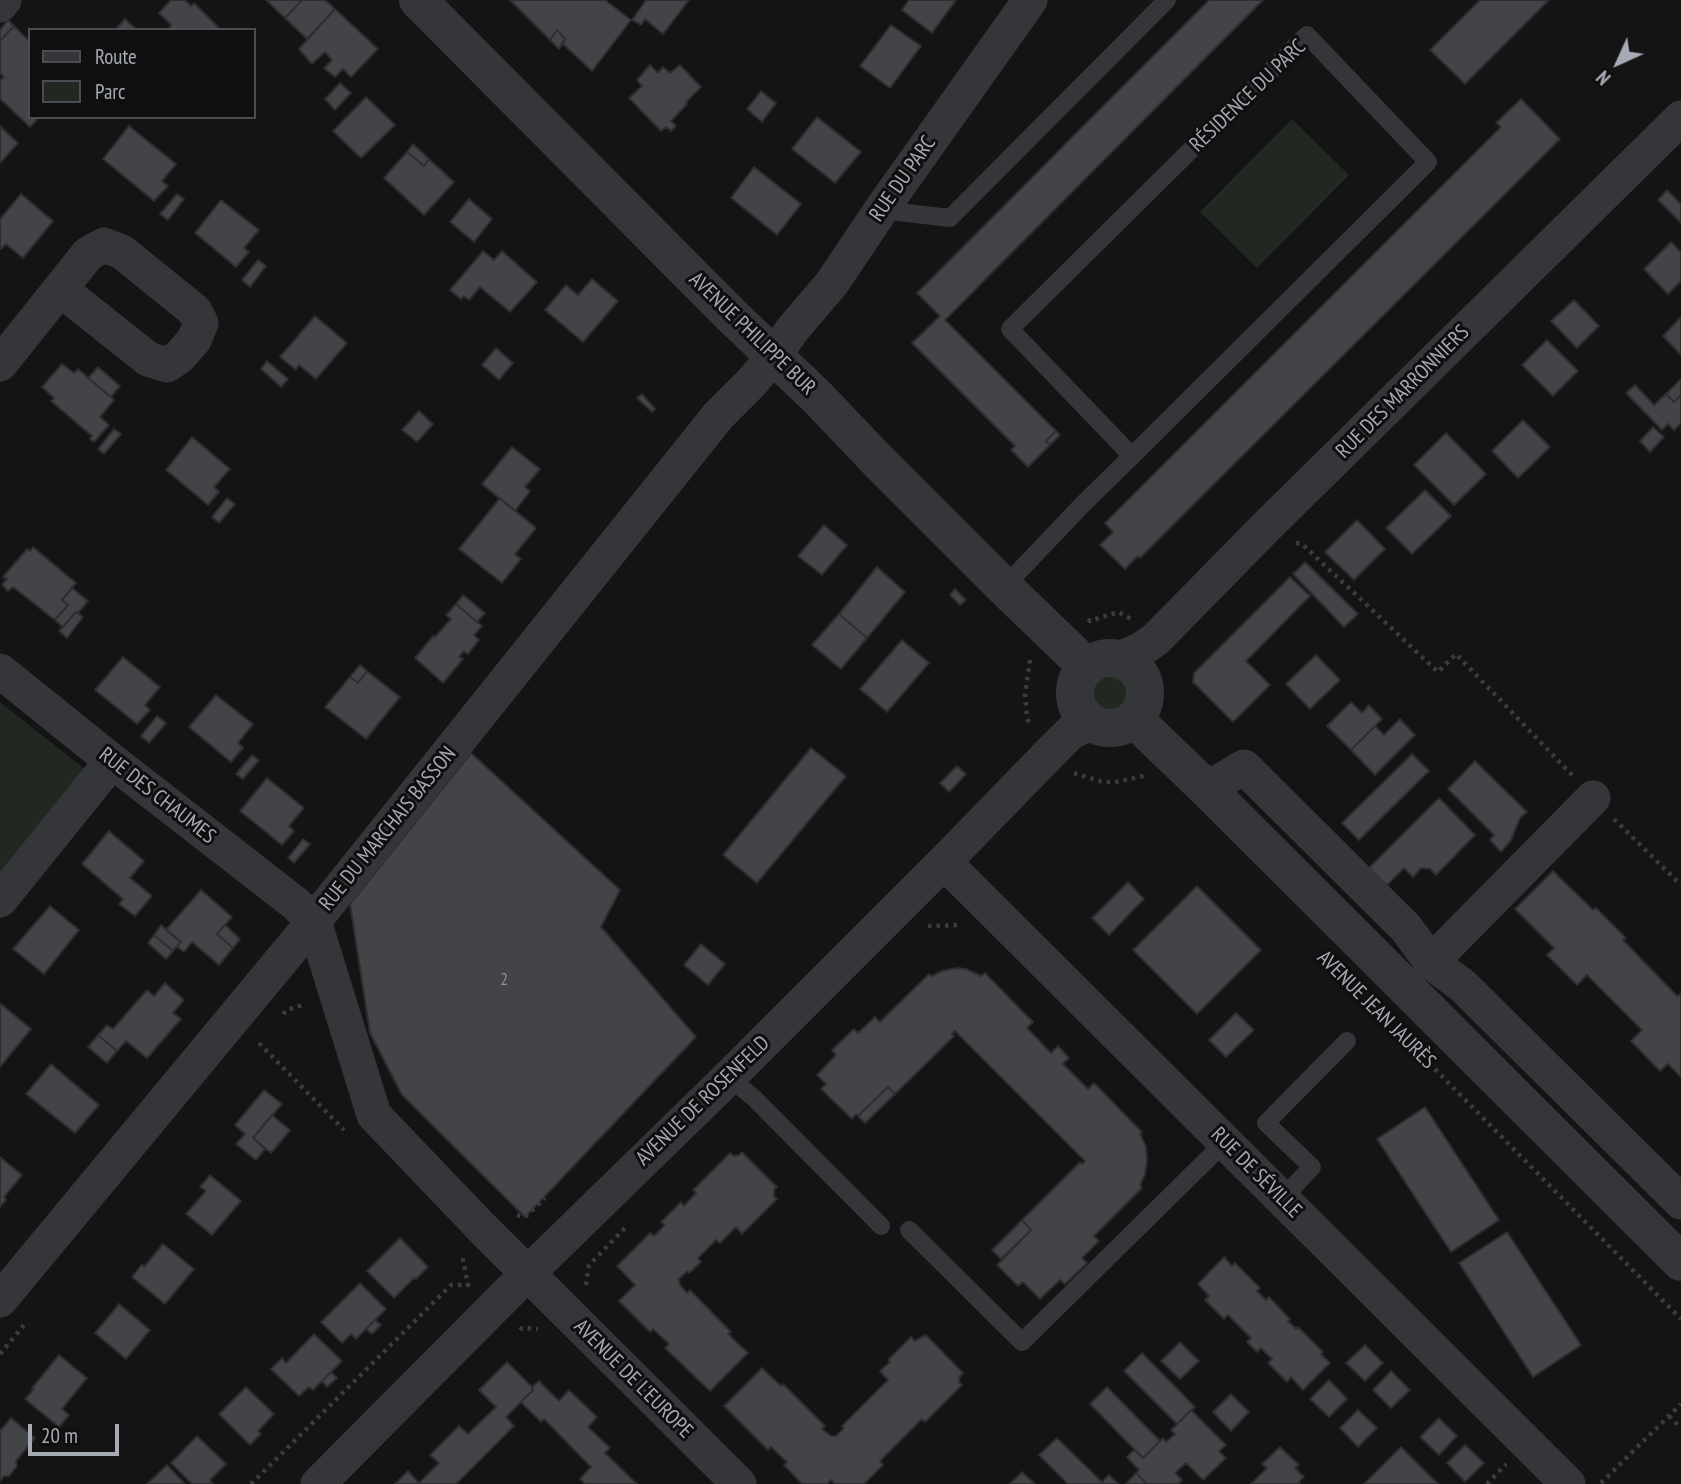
<!DOCTYPE html>
<html>
<head>
<meta charset="utf-8">
<style>
	body { margin:0 }
	#map { position:relative; width:1681px; height:1484px; overflow:hidden; background:#141415; font-family:"PT Sans Narrow",sans-serif }
	canvas { display:block }
	.legend { position:absolute; left:28px; top:28px; width:228px; height:91px; box-sizing:border-box; background:#0f0f10; border:2px solid #4b4d52; margin:0; padding:9px 12px; list-style:none; font-size:21px; color:#a6aab4 }
	.legend li { display:flex; align-items:center; gap:14px; height:35px }
	.legend b { width:35px; border:2px solid #4b4d52 }
	.north { position:absolute; left:1583px; top:28px; width:70px; height:70px; -webkit-text-stroke:5px #0f0f10; paint-order:stroke; rotate:225deg; font-size:19px; font-weight:700; line-height:28px; text-align:center; color:#a6aab4 }
	.north::after { content:''; display:block; margin:auto; width:24px; height:32px; background:#a6aab4; clip-path:polygon(50% 0,100% 100%,50% 72%,0 100%) }
	.scale { position:absolute; left:28px; top:1424px; width:91px; height:32px; box-sizing:border-box; border:4px solid #a6aab4; border-top:0; padding-left:9px; font-size:21px; line-height:24px; white-space:nowrap; color:#a6aab4; -webkit-text-stroke:5px #0f0f10; paint-order:stroke }
</style>
</head>
<body>
<div id="map">
<canvas width="1681" height="1484"></canvas>
<ul class="legend">
<li><b style="height:9px;background:#35363a"></b>Route</li>
<li><b style="height:19px;background:#202821"></b>Parc</li>
</ul>
<div class="north">N</div>
<div class="scale">20 m</div>
</div>
<script>
const g = document.querySelector('canvas').getContext('2d');
g.lineJoin = 'round';
function paint(path, color) {
  g.fillStyle = color;
  g.fill(path, 'evenodd');
}
function toPath(rows) {
  const path = new Path2D();
  for (const r of rows) {
    if (r.length === 3) {
      path.moveTo(r[0] + r[2], r[1]);
      path.arc(r[0], r[1], r[2], 0, 2 * Math.PI);
      continue;
    }
    path.moveTo(r[0], r[1]);
    for (let i = 2; i < r.length; i += 2) path.lineTo(r[i], r[i + 1]);
  }
  return path;
}
function stroke(path, color, width, dash) {
  g.strokeStyle = color;
  g.lineWidth = width;
  g.lineCap = dash ? 'butt' : 'round';
  g.setLineDash(dash || []);
  g.stroke(path);
}
function drawText(font, color, halo, rows, align = 'center') {
  g.font = font + ' "PT Sans Narrow",sans-serif';
  g.lineWidth = 6;
  g.setLineDash([]);
  g.textBaseline = 'middle';
  g.strokeStyle = halo;
  g.fillStyle = color;
  for (const [text, x, y, turn = 0] of rows) {
    g.save();
    g.translate(x, y);
    g.rotate((+turn || 0) * Math.PI / 180);
    g.textAlign = isNaN(turn) ? turn : align;
    if (halo) g.strokeText(text, 0, 0);
    g.fillText(text, 0, 0);
    g.restore();
  }
}
paint(toPath([
	[1292,119,1349,175,1257,268,1200,212],
	[1109,693,19],
	[0,702,86,770,0,876]
]), '#202821');
const building = toPath([
	[171,0,185,0,191,6,194,3,220,29,168,30,171,25,159,13,171,0],
	[266,0,302,0,285,18,266,0],
	[302,0,325,0,335,9,307,39,285,18,302,0],
	[510,0,605,0,631,20,592,71,563,44,565,39,557,30,550,40,510,0],
	[646,0,689,0,663,34,645,19,641,25,632,20,646,0],
	[909,0,956,0,932,33,902,10,909,0],
	[1209,0,1263,0,945,320,1056,431,1046,441,1050,445,1028,467,1011,450,1015,446,912,343,940,316,917,293,1209,0],
	[1480,0,1549,0,1465,84,1430,50,1480,0],
	[335,9,378,49,351,77,343,69,335,77,324,68,332,60,325,52,312,64,299,49,335,9],
	[125,19,137,30,115,30,125,19],
	[8,20,14,26,0,41,0,30,8,20],
	[891,25,921,46,890,88,860,66,891,25],
	[14,26,30,42,30,117,39,117,30,127,0,99,0,80,4,77,0,73,0,41,14,26],
	[557,30,565,39,559,49,550,40,557,30],
	[650,65,658,73,663,67,670,73,680,65,701,87,686,102,687,104,671,121,676,126,671,131,666,127,661,131,629,98,642,86,637,80,650,65],
	[340,83,351,93,335,110,325,99,340,83],
	[761,91,776,103,762,122,747,109,761,91],
	[366,97,395,125,361,158,333,131,366,97],
	[1521,99,1560,139,1140,558,1138,556,1125,569,1100,545,1113,532,1105,523,1501,127,1496,123,1521,99],
	[817,117,861,152,835,183,792,149,817,117],
	[0,126,18,143,0,163,0,126],
	[129,126,176,164,162,181,168,186,154,201,103,159,129,126],
	[413,144,429,159,424,166,407,152,413,144],
	[407,152,424,166,429,159,454,182,424,215,384,178,407,152],
	[754,167,801,204,777,235,731,198,754,167],
	[1667,190,1681,204,1681,223,1658,200,1667,190],
	[21,194,53,221,23,258,6,244,1,249,0,248,0,219,21,194],
	[177,194,184,199,168,220,160,214,177,194],
	[469,199,492,219,474,242,450,222,469,199],
	[221,200,259,230,244,248,249,252,236,267,195,233,221,200],
	[1671,242,1681,252,1681,281,1668,294,1644,269,1671,242],
	[483,251,494,260,502,251,537,282,510,312,480,287,469,300,464,296,461,299,450,290,483,251],
	[258,260,266,266,250,287,242,280,258,260],
	[592,279,618,301,583,342,545,310,566,285,578,295,592,279],
	[1574,300,1599,326,1577,348,1551,321,1574,300],
	[315,316,347,343,316,379,299,365,296,370,280,357,315,316],
	[1681,317,1681,355,1663,336,1681,317],
	[1547,340,1578,371,1553,396,1522,365,1547,340],
	[496,348,513,363,499,380,482,365,496,348],
	[267,361,288,379,281,387,261,369,267,361],
	[62,364,74,373,78,369,114,400,100,417,109,425,94,442,90,439,92,436,51,401,54,398,42,387,62,364],
	[98,367,120,386,111,397,88,378,98,367],
	[1681,379,1681,395,1674,402,1666,394,1681,379],
	[1635,385,1654,405,1666,394,1674,402,1681,395,1681,423,1674,430,1668,424,1662,430,1626,393,1635,385],
	[642,394,655,409,652,412,637,398,642,394],
	[419,411,433,424,417,442,402,430,419,411],
	[1523,420,1550,447,1518,478,1492,451,1523,420],
	[1653,427,1664,437,1650,452,1640,441,1653,427],
	[114,429,121,434,104,454,98,449,114,429],
	[1056,431,1060,435,1050,445,1046,441,1056,431],
	[1446,433,1486,474,1454,505,1414,465,1446,433],
	[192,437,230,469,214,487,219,492,208,505,166,470,192,437],
	[512,447,540,469,525,487,530,491,515,511,482,484,512,447],
	[1425,490,1451,516,1412,554,1386,528,1425,490],
	[227,498,235,504,219,523,212,517,227,498],
	[500,498,536,528,515,554,521,559,502,583,459,549,500,498],
	[1357,520,1385,549,1354,580,1325,552,1357,520],
	[824,525,847,545,822,575,798,556,824,525],
	[33,547,76,583,62,600,68,605,55,620,13,587,8,591,2,585,7,579,3,577,27,549,30,551,33,547],
	[1305,562,1358,614,1344,627,1293,574,1305,562],
	[877,567,905,592,867,638,839,614,877,567],
	[1290,577,1310,596,1246,661,1270,685,1233,722,1193,682,1194,673,1290,577],
	[72,588,88,601,78,613,76,612,63,627,55,620,68,605,62,600,72,588],
	[955,589,966,600,960,605,950,595,955,589],
	[463,595,485,613,477,622,456,604,463,595],
	[456,604,482,626,474,635,479,640,468,654,464,651,459,657,463,659,443,683,415,658,433,636,435,637,451,619,446,615,456,604],
	[76,612,83,617,67,638,59,631,76,612],
	[839,614,867,638,841,669,812,645,839,614],
	[902,640,929,663,887,712,860,689,902,640],
	[1316,655,1340,680,1310,709,1286,684,1316,655],
	[123,657,160,687,145,705,150,710,137,724,95,690,123,657],
	[360,665,367,671,358,683,350,677,360,665],
	[367,671,400,697,366,739,325,707,350,677,358,683,367,671],
	[216,695,253,724,238,743,243,748,231,762,189,727,216,695],
	[1351,702,1362,713,1369,705,1382,719,1351,750,1327,726,1351,702],
	[157,716,166,723,149,743,141,736,157,716],
	[1400,719,1415,735,1375,775,1351,750,1375,726,1384,735,1400,719],
	[811,748,846,776,757,883,723,855,811,748],
	[471,753,620,890,601,927,696,1037,525,1217,402,1095,370,1033,350,904,471,753],
	[1412,754,1429,771,1359,840,1342,823,1412,754],
	[252,755,259,760,243,779,236,774,252,755],
	[1475,761,1527,812,1520,818,1511,840,1501,852,1490,840,1494,835,1448,789,1475,761],
	[957,766,966,774,949,792,940,783,957,766],
	[267,778,304,808,289,826,294,831,282,845,240,811,267,778],
	[1439,798,1475,835,1436,875,1430,869,1421,868,1413,877,1404,868,1387,885,1369,868,1439,798],
	[109,831,144,861,130,878,152,896,135,916,119,904,123,899,82,864,109,831],
	[303,839,310,844,294,863,288,858,303,839],
	[1553,871,1593,910,1596,908,1626,938,1623,940,1677,996,1680,994,1681,995,1681,1077,1668,1064,1660,1071,1631,1041,1642,1030,1587,975,1577,985,1547,955,1554,948,1515,909,1553,871],
	[1128,882,1144,899,1109,935,1092,918,1128,882],
	[1197,886,1261,950,1197,1014,1133,950,1197,886],
	[201,890,232,917,217,934,233,948,219,965,192,942,184,952,177,947,181,942,166,930,201,890],
	[50,906,79,930,44,974,13,949,50,906],
	[161,925,181,942,173,951,154,935,161,925],
	[225,925,240,939,233,948,217,934,225,925],
	[154,935,173,951,166,959,148,943,154,935],
	[701,944,725,964,708,985,684,965,701,944],
	[957,968,966,969,981,976,985,973,1033,1022,1027,1028,1051,1053,1058,1046,1069,1058,1063,1064,1088,1089,1094,1083,1142,1132,1140,1134,1146,1147,1147,1160,1145,1174,1140,1185,1142,1188,1094,1236,1099,1241,1082,1258,1087,1263,1065,1284,1060,1280,1040,1299,1023,1282,1018,1286,997,1265,1031,1230,1022,1220,1080,1162,1082,1164,1085,1161,955,1031,952,1034,954,1036,895,1094,888,1087,858,1116,856,1114,852,1119,821,1089,826,1084,817,1075,836,1055,832,1050,854,1029,858,1033,875,1017,880,1022,929,974,932,976,942,971,957,968],
	[165,983,184,1000,173,1013,181,1019,147,1058,126,1041,117,1051,98,1035,107,1025,113,1029,147,990,154,996,165,983],
	[1,1004,31,1029,0,1067,0,1005,1,1004],
	[1236,1013,1254,1030,1226,1057,1209,1040,1236,1013],
	[98,1035,117,1051,107,1063,88,1047,98,1035],
	[51,1064,99,1105,75,1133,26,1094,51,1064],
	[888,1087,895,1094,865,1123,858,1116,888,1087],
	[264,1090,282,1104,253,1138,265,1149,256,1160,236,1144,245,1134,235,1125,264,1090],
	[1425,1107,1499,1220,1451,1252,1377,1139,1425,1107],
	[272,1115,290,1130,271,1153,253,1138,272,1115],
	[742,1152,777,1187,774,1190,774,1196,777,1199,742,1234,736,1227,720,1243,716,1240,698,1258,701,1262,689,1273,687,1271,679,1279,680,1285,687,1293,690,1290,731,1332,728,1334,748,1353,710,1391,665,1348,669,1344,653,1329,650,1332,619,1301,635,1285,617,1266,650,1233,654,1236,665,1225,661,1222,681,1202,684,1206,696,1193,693,1190,730,1153,734,1156,739,1155,742,1152],
	[0,1157,22,1175,4,1197,6,1200,0,1207,0,1157],
	[210,1175,241,1201,212,1235,186,1214,206,1191,200,1187,210,1175],
	[1022,1220,1031,1230,1001,1259,992,1250,1022,1220],
	[1507,1232,1581,1345,1533,1377,1459,1263,1507,1232],
	[400,1238,428,1267,416,1279,414,1278,394,1298,367,1271,400,1238],
	[163,1244,194,1269,165,1304,132,1277,142,1264,144,1267,163,1244],
	[1224,1257,1232,1266,1235,1263,1260,1288,1257,1291,1266,1300,1269,1297,1290,1319,1288,1321,1296,1329,1298,1327,1323,1352,1321,1354,1330,1363,1303,1390,1291,1377,1287,1382,1268,1363,1272,1359,1261,1348,1257,1352,1247,1342,1251,1338,1228,1315,1224,1319,1205,1300,1209,1296,1198,1284,1224,1257],
	[360,1283,386,1309,356,1339,351,1334,342,1343,321,1322,360,1283],
	[119,1304,150,1330,126,1359,95,1333,119,1304],
	[375,1320,381,1325,372,1334,366,1329,375,1320],
	[314,1334,342,1361,313,1390,309,1387,299,1396,271,1369,282,1358,286,1363,314,1334],
	[926,1335,963,1373,960,1376,959,1382,962,1385,925,1422,922,1419,880,1461,883,1465,864,1484,835,1484,831,1480,827,1484,802,1484,784,1465,787,1462,771,1447,768,1450,724,1406,762,1368,781,1386,783,1384,825,1426,822,1429,831,1436,836,1436,844,1428,842,1426,888,1380,880,1371,890,1362,888,1360,911,1337,915,1341,926,1335],
	[1180,1342,1199,1361,1180,1379,1161,1361,1180,1342],
	[1365,1345,1383,1363,1365,1381,1346,1363,1365,1345],
	[1142,1353,1195,1407,1177,1424,1124,1371,1142,1353],
	[59,1355,87,1378,62,1409,69,1415,59,1427,25,1399,34,1389,32,1388,59,1355],
	[507,1362,532,1387,533,1390,506,1417,514,1426,456,1484,395,1484,408,1471,419,1483,439,1463,430,1455,459,1426,468,1434,496,1407,479,1390,507,1362],
	[1391,1371,1410,1390,1391,1408,1373,1390,1391,1371],
	[331,1372,337,1378,327,1387,322,1381,331,1372],
	[1329,1380,1347,1399,1329,1417,1310,1399,1329,1380],
	[539,1381,559,1401,569,1390,597,1417,588,1427,610,1448,605,1453,637,1484,585,1484,580,1479,591,1467,544,1419,541,1422,521,1402,533,1390,532,1387,539,1381],
	[246,1387,274,1414,258,1431,261,1434,250,1445,219,1414,246,1387],
	[1107,1387,1160,1441,1143,1458,1090,1404,1107,1387],
	[1231,1394,1249,1412,1231,1431,1213,1412,1231,1394],
	[1191,1410,1226,1445,1219,1451,1226,1458,1203,1480,1186,1463,1175,1473,1182,1480,1178,1484,1147,1484,1136,1473,1139,1470,1127,1457,1134,1450,1143,1458,1163,1438,1166,1442,1175,1434,1171,1430,1191,1410],
	[1358,1410,1377,1428,1358,1447,1340,1428,1358,1410],
	[11,1418,35,1438,16,1461,17,1466,9,1476,4,1476,0,1481,0,1429,1,1430,11,1418],
	[1439,1418,1457,1436,1439,1455,1420,1437,1439,1418],
	[197,1436,226,1464,210,1480,213,1484,192,1484,171,1463,197,1436],
	[1057,1438,1104,1484,1068,1484,1039,1455,1057,1438],
	[1465,1445,1484,1463,1465,1482,1447,1463,1465,1445],
	[1280,1447,1299,1465,1295,1468,1304,1477,1299,1482,1300,1484,1251,1484,1267,1468,1262,1464,1280,1447],
	[1401,1447,1438,1484,1364,1484,1401,1447],
	[167,1465,185,1484,147,1484,167,1465],
	[1022,1472,1035,1484,1010,1484,1022,1472],
	[1136,1473,1147,1484,1126,1484,1136,1473],
	[1109,1475,1118,1484,1104,1484,1102,1482,1109,1475]
]);
paint(building, '#434448');
stroke(building, '#2e2e31', 2);
stroke(toPath([
	[1296,543,1302,544,1438,672,1456,654,1572,775],
	[1088,619,1090,621,1118,612,1131,619],
	[1030,660,1025,695,1027,717,1030,727],
	[1074,773,1103,782,1115,782,1144,776],
	[1614,819,1681,885],
	[928,926,961,925],
	[283,1014,287,1010,306,1004],
	[259,1043,344,1130],
	[1423,1057,1681,1319],
	[517,1215,525,1217,545,1198],
	[586,1285,589,1265,627,1226],
	[520,1330,522,1328,538,1329],
	[0,1354,24,1325],
	[1669,1416,1681,1428],
	[1601,1483,1681,1404],
	[251,1484,451,1285,468,1285,462,1255],
	[1487,1484,1506,1464]
]), '#3b3c41', 4.5, [3.5, 5]);
stroke(toPath([
	[881,210,950,218,1167,0],
	[1004,587,1083,504,1132,456,1428,162,1307,35,1010,329,1132,456],
	[729,1077,755,1099,881,1226],
	[1282,1199,1312,1167,1266,1123,1347,1041],
	[909,1230,1022,1342,1225,1142]
]), '#35363a', 18);
stroke(toPath([
	[0,5,4,0],
	[0,364,88,254,104,245,122,252,195,311,201,323,194,340,179,357,167,365,148,359,60,289],
	[1120,659,1142,649,1156,639,1267,526,1681,118],
	[0,671,112,761,296,904,314,921,374,1115,482,1228,739,1484],
	[1207,789,1244,767,1406,928,1431,962,1463,986,1681,1202],
	[944,862,1568,1484],
	[0,900,112,761],
	[1431,962,1593,798],
	[0,1300,314,921,718,416,751,383,774,356,792,330,832,283,881,210,1030,0],
	[318,1484,527,1274,729,1077,944,862,1050,753,1070,733,1091,722]
]), '#35363a', 35);
stroke(toPath([
	[418,0,731,315,818,398,878,461,1004,587,1086,666],
	[1110,693,35],
	[1134,719,1207,789,1681,1262]
]), '#35363a', 38);
drawText('18px', '#8d9099', null, [
	["2",504,980]
]);
drawText('21px', '#a6aab4', '#0f0f10', [
	["RÉSIDENCE DU PARC",1248,96,-44],
	["RUE DU PARC",903,179,-55],
	["AVENUE PHILIPPE BUR",752,334,44],
	["RUE DES MARRONNIERS",1403,392,-45],
	["RUE DES CHAUMES",157,796,38],
	["RUE DU MARCHAIS BASSON",388,829,-51],
	["AVENUE JEAN JAURÈS",1376,1010,45],
	["AVENUE DE ROSENFELD",703,1101,-44],
	["RUE DE SÉVILLE",1256,1173,45],
	["AVENUE DE L'EUROPE",633,1379,45]
]);
</script>
</body>
</html>
